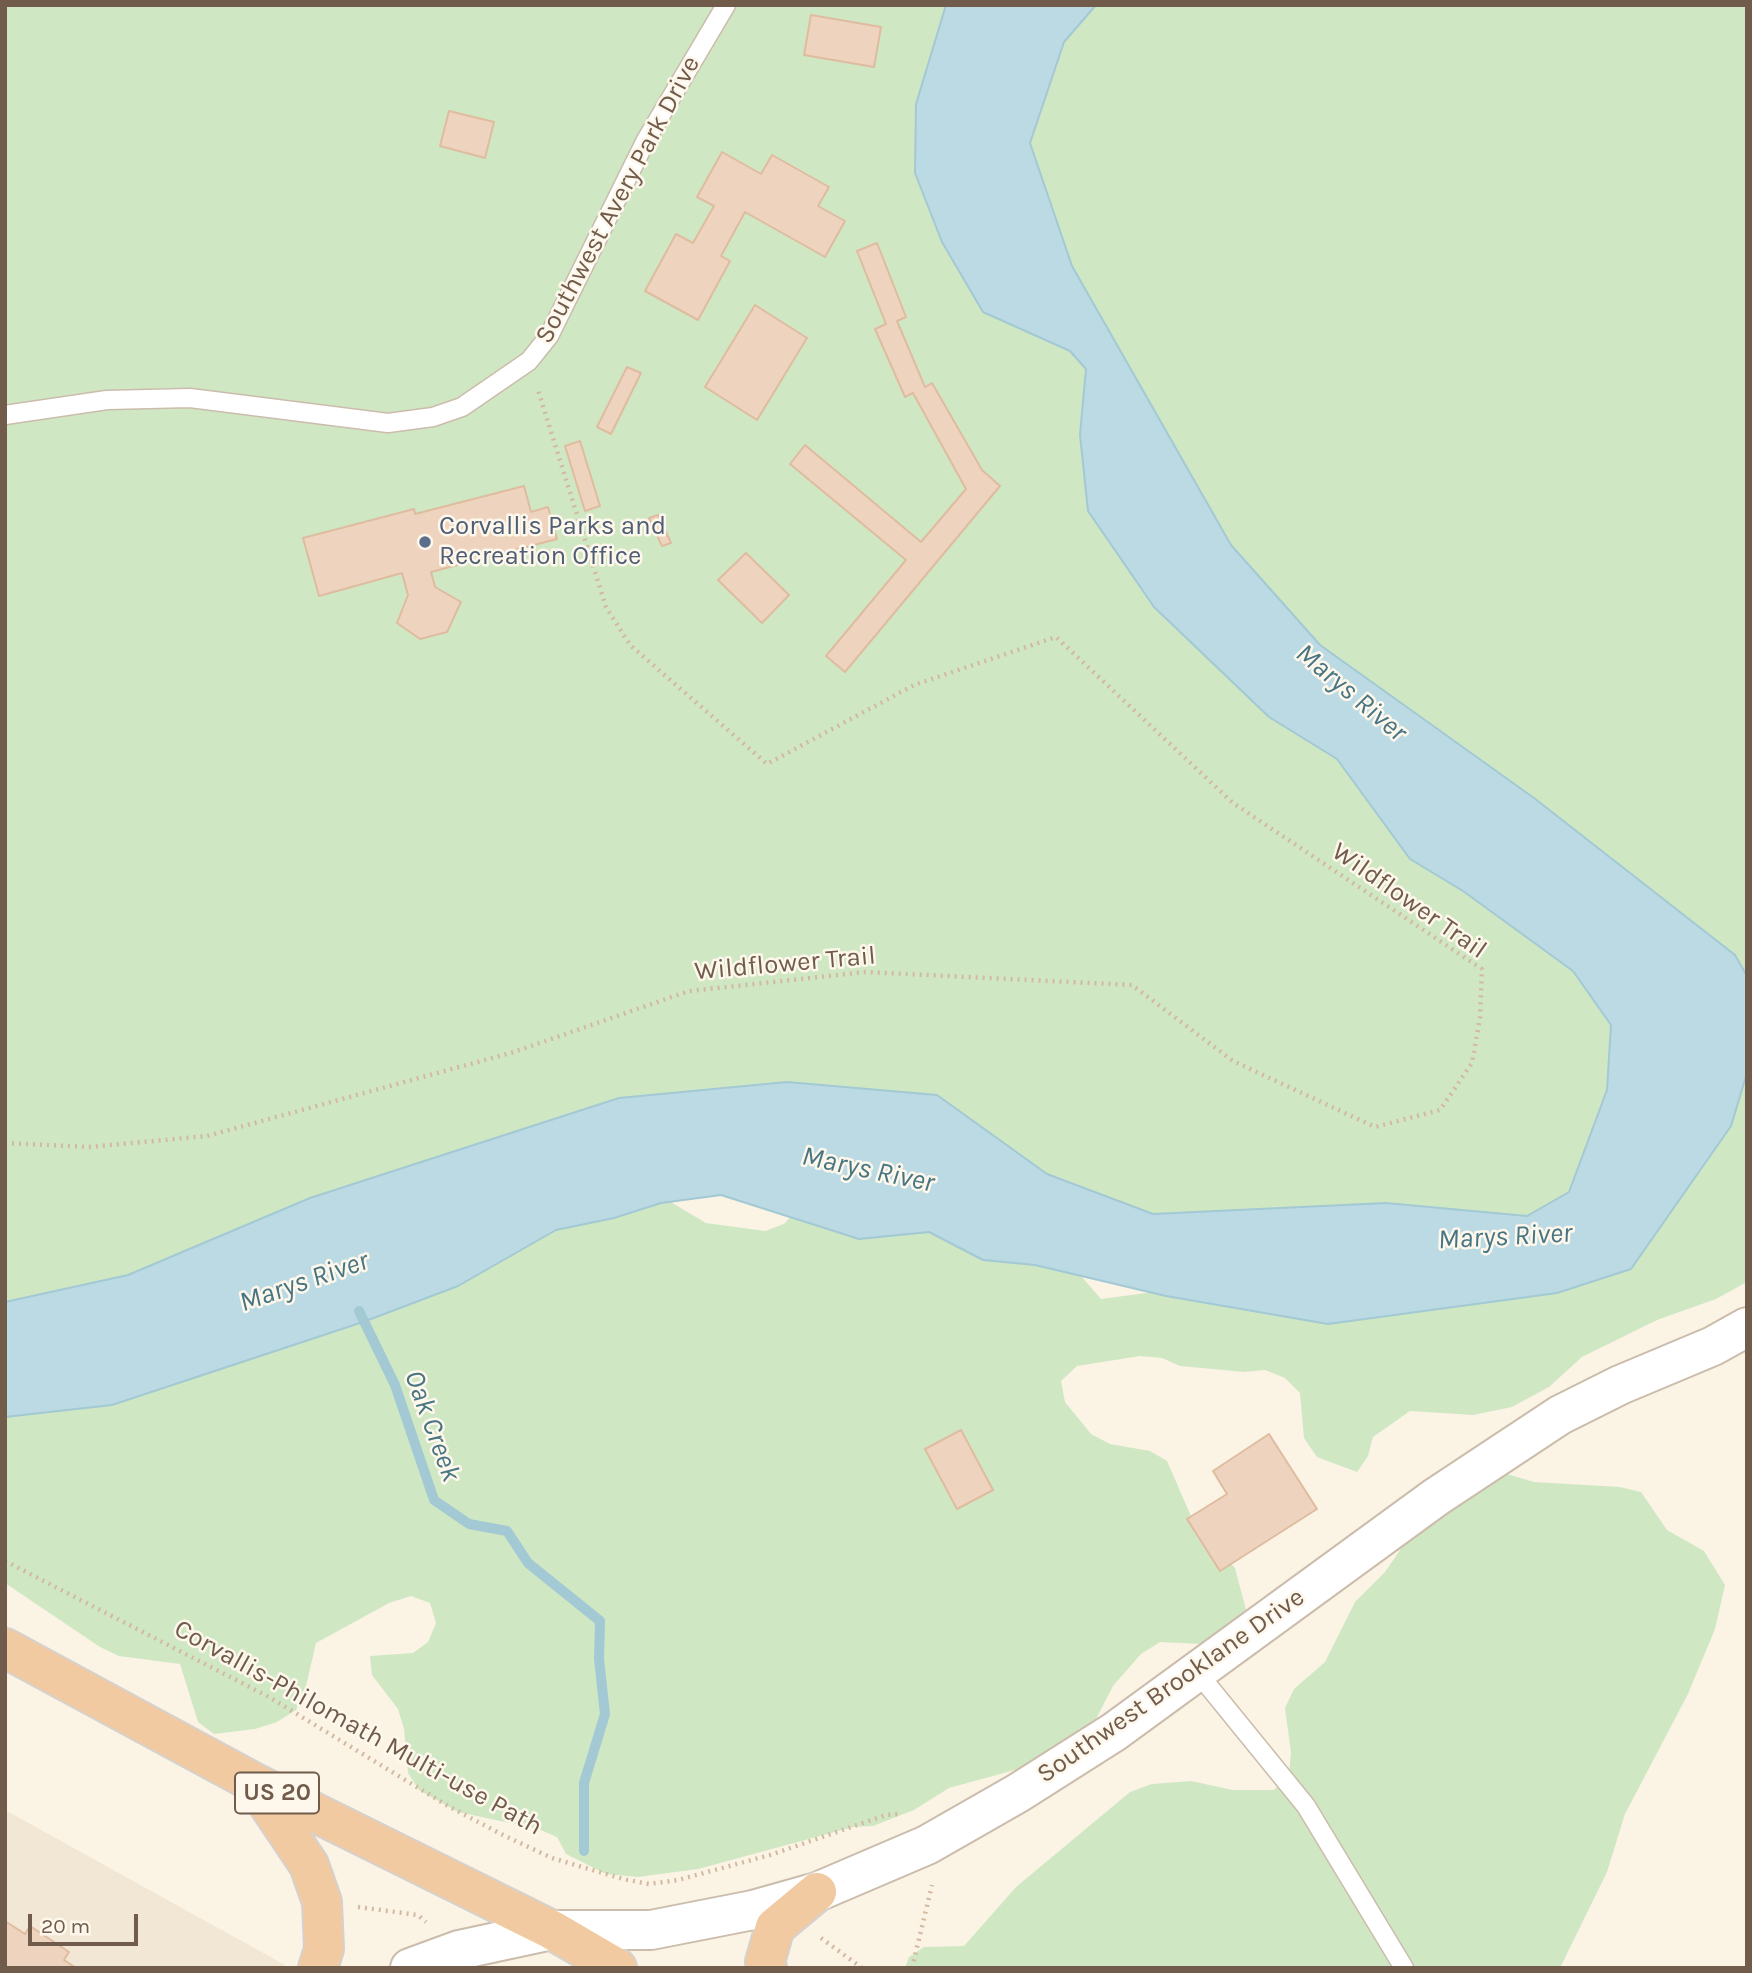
<!DOCTYPE html>
<html>
<head>
<meta charset="utf-8">
<style>
	body { margin:0 }
	#map { position:relative; width:1752px; height:1973px; overflow:hidden; background:#fbf4e5; font-family:Karla,sans-serif }
	canvas { display:block }
	.frame { position:absolute; inset:0; border:7px solid #715c4c; pointer-events:none }
	.scale { position:absolute; left:28px; top:1914px; width:110px; height:32px; box-sizing:border-box; border:4px solid #715c4c; border-top:0; padding-left:9px; font-size:21px; line-height:24px; white-space:nowrap; color:#715c4c; -webkit-text-stroke:5px #fef7eb; paint-order:stroke }
</style>
</head>
<body>
<div id="map">
<canvas width="1752" height="1973"></canvas>
<div class="frame"></div>
<div class="scale">20 m</div>
</div>
<script>
const g = document.querySelector('canvas').getContext('2d');
g.lineJoin = 'round';
function paint(path, color) {
  g.fillStyle = color;
  g.fill(path, 'evenodd');
}
function toPath(rows) {
  const path = new Path2D();
  for (const r of rows) {
    path.moveTo(r[0], r[1]);
    for (let i = 2; i < r.length; i += 2) path.lineTo(r[i], r[i + 1]);
  }
  return path;
}
function stroke(path, color, width, dash) {
  g.strokeStyle = color;
  g.lineWidth = width;
  g.lineCap = dash ? 'butt' : 'round';
  g.setLineDash(dash || []);
  g.stroke(path);
}
function drawText(font, color, halo, rows, align = 'center') {
  g.font = font + ' Karla,sans-serif';
  g.lineWidth = 5;
  g.setLineDash([]);
  g.textBaseline = 'middle';
  g.strokeStyle = halo;
  g.fillStyle = color;
  for (const [text, x, y, turn = 0] of rows) {
    g.save();
    g.translate(x, y);
    g.rotate((+turn || 0) * Math.PI / 180);
    g.textAlign = isNaN(turn) ? turn : align;
    if (halo) g.strokeText(text, 0, 0);
    g.fillText(text, 0, 0);
    g.restore();
  }
}
paint(toPath([
	[5,1810,285,1965,282,1968,5,1968]
]), '#f2e6d4');
paint(toPath([
	[5,5,946,5,916,104,982,312,1070,351,1086,369,1086,384,1269,717,1337,759,1410,859,1463,891,1573,971,1611,1025,1607,1090,1569,1193,1527,1216,1312,1206,1153,1214,1098,1193,772,1111,721,1088,619,1098,432,1159,190,1267,5,1323],
	[1096,5,1747,5,1747,976,1735,955,1534,798,1320,645,1231,545,1072,266,1030,143,1064,42],
	[1747,1073,1747,1282,1716,1299,1657,1320,1582,1357,1549,1387,1512,1407,1473,1415,1410,1411,1373,1437,1368,1456,1357,1472,1317,1457,1304,1438,1300,1393,1285,1378,1265,1370,1244,1372,1180,1366,1162,1358,1140,1356,1077,1366,1061,1381,1065,1402,1091,1434,1110,1444,1150,1451,1167,1461,1194,1523,1235,1568,1246,1610,1221,1645,1160,1642,1141,1654,1113,1686,1083,1744,1066,1756,949,1788,914,1810,873,1826,853,1827,698,1869,638,1877,606,1874,566,1854,557,1837,538,1829,458,1812,419,1790,408,1773,404,1729,398,1709,372,1675,370,1656,413,1653,428,1642,436,1623,430,1603,411,1596,389,1603,316,1643,306,1686,296,1710,277,1722,255,1729,214,1734,198,1722,180,1664,119,1656,100,1647,5,1583,5,1400,498,1221,669,1201,706,1223,765,1231,784,1224,810,1195,909,1198,1061,1253,1101,1299,1477,1249,1731,1126],
	[1497,1471,1534,1482,1620,1487,1641,1492,1667,1530,1704,1551,1725,1585,1715,1629,1688,1694,1625,1814,1607,1872,1560,1968,905,1968,909,1957,924,1947,964,1946,1016,1887,1130,1792,1152,1784,1191,1781,1233,1790,1274,1790,1289,1774,1291,1753,1285,1708,1294,1689,1325,1662,1355,1602,1385,1572,1409,1537]
]), '#d0e7c4');
const water = toPath([
	[946,5,1096,5,1064,42,1030,143,1072,266,1231,545,1320,645,1534,798,1735,955,1747,976,1747,1073,1731,1126,1631,1269,1557,1293,1328,1324,1166,1296,1035,1265,983,1260,929,1232,859,1239,721,1195,661,1203,614,1218,556,1230,458,1286,363,1322,112,1405,5,1417,5,1302,128,1275,310,1198,619,1098,787,1082,937,1095,1047,1174,1153,1214,1386,1203,1527,1216,1569,1192,1607,1090,1611,1025,1573,971,1463,891,1410,859,1337,759,1269,717,1154,607,1088,511,1080,435,1086,369,1070,351,983,312,942,242,915,173,916,104,946,5]
]);
paint(water, '#bbdae3');
stroke(water, '#a2c9d4', 2);
stroke(toPath([
	[359,1311,395,1385,434,1500,469,1524,507,1531,528,1563,600,1621,599,1659,605,1714,584,1783,584,1851]
]), '#a2c9d4', 10);
const building = toPath([
	[811,15,881,27,874,67,804,55,811,15],
	[449,111,494,122,485,158,440,146,449,111],
	[722,152,761,174,772,155,829,187,818,206,845,221,825,257,745,212,721,256,730,261,698,320,645,291,676,234,693,243,714,206,697,197,722,152],
	[877,243,906,317,897,321,925,387,932,383,982,470,1000,486,845,672,826,656,906,560,790,464,805,445,921,542,966,489,913,393,905,397,875,329,886,324,857,251,877,243],
	[755,305,807,338,757,420,705,387,755,305],
	[627,367,641,373,611,434,597,427,627,367],
	[580,441,600,506,585,511,565,446,580,441],
	[524,486,531,512,548,507,557,539,431,572,435,587,461,602,447,632,420,639,397,623,408,595,402,573,319,596,303,538,414,509,415,514,524,486],
	[658,515,671,543,662,546,649,518,658,515],
	[746,553,789,595,762,623,718,580,746,553],
	[961,1430,993,1490,957,1509,925,1449,961,1430],
	[1269,1434,1317,1509,1220,1571,1187,1519,1227,1494,1213,1471,1269,1434],
	[5,1921,25,1934,30,1926,69,1952,64,1960,76,1968,5,1968,5,1921]
]);
paint(building, '#eed4be');
stroke(building, '#dfbca0', 2);
const service = toPath([
	[5,415,107,400,190,398,388,423,433,417,462,407,529,361,549,336,646,140,726,5],
	[1197,1672,1306,1806,1404,1968]
]);
const tertiary = toPath([
	[410,1968,459,1950,552,1930,651,1930,753,1910,817,1892,927,1845,1018,1793,1114,1732,1436,1497,1560,1415,1620,1385,1713,1346,1747,1327]
]);
const trunk = toPath([
	[5,1648,253,1782,552,1930,617,1968],
	[254,1783,309,1865,322,1902,324,1949,318,1968],
	[767,1968,765,1962,775,1927,817,1892]
]);
stroke(service, '#cbbcac', 21);
stroke(tertiary, '#cbbcac', 42);
stroke(trunk, '#d7d1cd', 42);
stroke(toPath([
	[5,1143,89,1147,207,1136,514,1052,689,991,865,972,1132,985,1233,1061,1375,1127,1440,1110,1472,1063,1480,1018,1482,969,1233,803,1056,637,914,685,767,764,630,645,606,607,537,387],
	[5,1561,269,1697,448,1806,501,1834,552,1858,623,1879,649,1884,678,1880,770,1855,886,1815,898,1814],
	[358,1907,418,1915,426,1922],
	[821,1938,862,1968],
	[912,1968,932,1885]
]), '#d3b8a2', 4.5, [2, 5]);
stroke(service, '#fff', 18);
stroke(tertiary, '#fff', 38);
stroke(trunk, '#f2caa1', 38);
for (const [x, y, r, color] of [
	[425,542,7,"#5c6f8a"]
]) {
  const dot = new Path2D();
  dot.arc(x, y, r, 0, 2 * Math.PI);
  g.fillStyle = color;
  g.fill(dot);
  stroke(dot, '#fef7eb', 2.5);
}
for (const [x, y, w] of [
	[277,1793,84]
]) {
  const box = new Path2D();
  box.roundRect(x - w / 2, y - 20.5, w, 41, 5);
  g.fillStyle = '#fef7eb';
  g.fill(box);
  stroke(box, '#715c4c', 2);
}
drawText('bold 24px', '#715c4c', null, [
	["US 20",277,1793]
]);
drawText('26px', '#715c4c', '#fef7eb', [
	["Southwest Avery Park Drive",618,200,-62],
	["Wildflower Trail",1409,901,35],
	["Wildflower Trail",785,964,-5],
	["Southwest Brooklane Drive",1171,1686,-35],
	["Corvallis-Philomath Multi-use Path",358,1728,29]
]);
drawText('26px', '#4e5e75', '#fef7eb', [
	["Corvallis Parks and",439,527],
	["Recreation Office",439,557]
], 'left');
drawText('italic 28px', '#477583', '#fef7eb', [
	["Marys River",1351,693,40],
	["Marys River",868,1170,12],
	["Marys River",1505,1237,-3],
	["Marys River",304,1282,-19],
	["Oak Creek",432,1426,70]
]);
</script>
</body>
</html>
